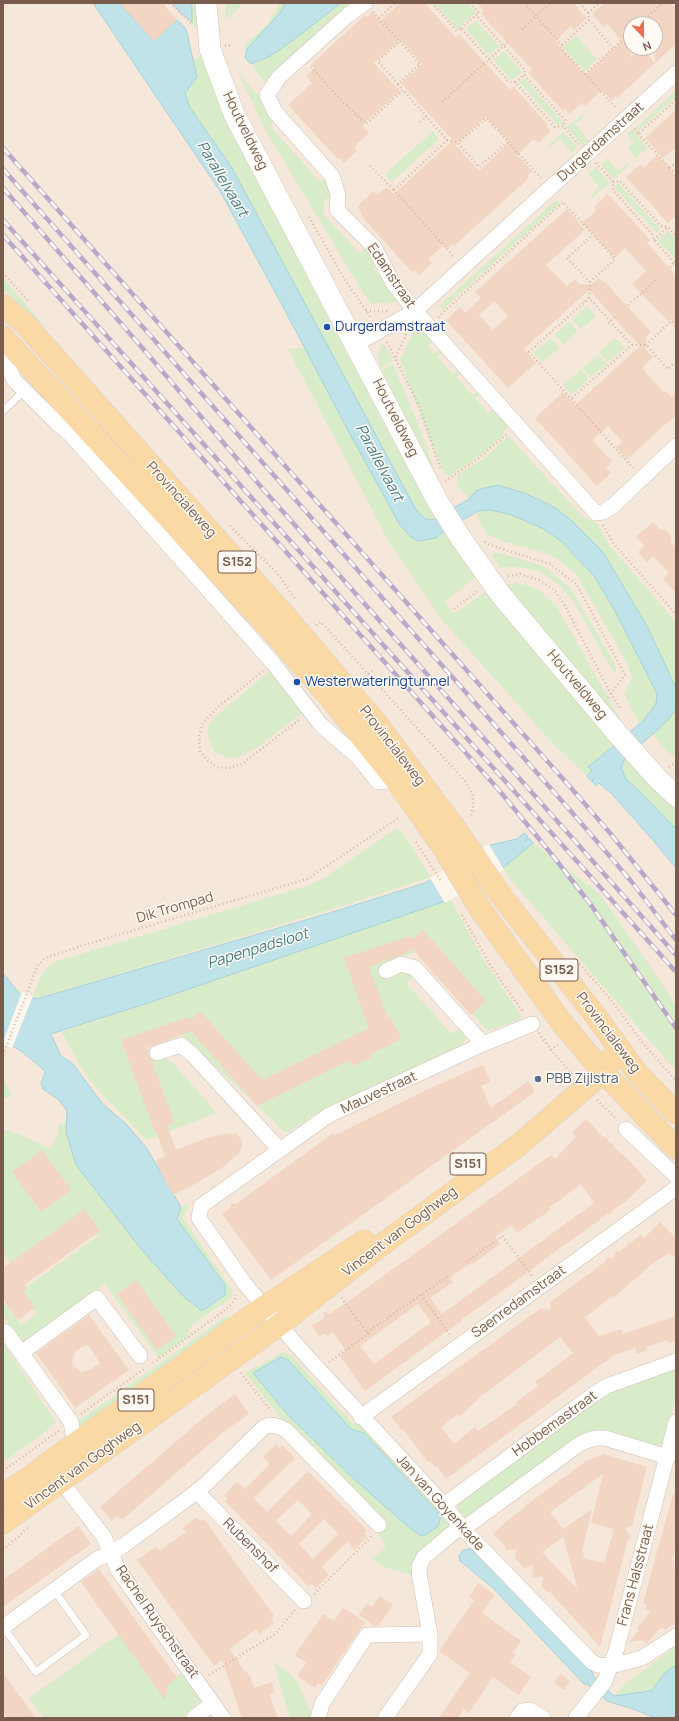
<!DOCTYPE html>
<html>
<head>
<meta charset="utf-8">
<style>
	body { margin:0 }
	#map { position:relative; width:679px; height:1721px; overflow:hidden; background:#fdf6ec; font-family:Manrope,sans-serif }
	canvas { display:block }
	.frame { position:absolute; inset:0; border:4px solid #7a5c4d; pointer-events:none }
	.north { position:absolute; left:623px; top:16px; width:40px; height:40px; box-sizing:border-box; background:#fffaf3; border:1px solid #cabbb1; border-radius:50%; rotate:158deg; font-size:11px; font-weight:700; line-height:16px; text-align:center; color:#7a5c4d }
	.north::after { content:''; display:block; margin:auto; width:14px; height:18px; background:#e76f51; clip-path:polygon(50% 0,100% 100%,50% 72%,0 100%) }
</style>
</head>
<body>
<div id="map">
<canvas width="679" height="1721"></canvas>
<div class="frame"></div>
<div class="north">N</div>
</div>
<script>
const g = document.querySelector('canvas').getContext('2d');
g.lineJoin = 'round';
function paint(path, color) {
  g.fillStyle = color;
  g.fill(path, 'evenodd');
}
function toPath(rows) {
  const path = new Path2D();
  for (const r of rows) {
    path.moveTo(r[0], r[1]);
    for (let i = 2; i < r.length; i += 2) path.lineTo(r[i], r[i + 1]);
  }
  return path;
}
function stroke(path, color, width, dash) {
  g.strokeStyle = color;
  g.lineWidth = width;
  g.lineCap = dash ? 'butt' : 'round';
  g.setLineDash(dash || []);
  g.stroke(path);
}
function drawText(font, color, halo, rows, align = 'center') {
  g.font = font + ' Manrope,sans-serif';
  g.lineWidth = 3;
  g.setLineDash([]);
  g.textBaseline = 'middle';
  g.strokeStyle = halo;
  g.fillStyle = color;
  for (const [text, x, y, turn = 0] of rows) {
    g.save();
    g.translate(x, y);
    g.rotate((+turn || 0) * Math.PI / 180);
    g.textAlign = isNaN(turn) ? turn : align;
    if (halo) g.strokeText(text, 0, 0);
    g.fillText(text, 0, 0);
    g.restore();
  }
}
paint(toPath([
	[3,3,676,3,676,1718,3,1718],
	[631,24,655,24,655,48,631,48]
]), '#f5e8da');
paint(toPath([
	[192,3,199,3,199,30,192,24],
	[226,3,244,3,230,17,225,18],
	[280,3,286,3,279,14,247,49,245,58,245,45,268,24],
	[341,3,357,3,266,83,256,72,252,64,270,56,292,41],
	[434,3,467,3,476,13,457,29],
	[476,21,499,46,489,55,466,29],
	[576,36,597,59,585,71,563,47],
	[204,49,271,202,317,297,435,519,432,520,425,519,415,508,232,168,189,106,185,93,197,77,194,60,199,58],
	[504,51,522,72,511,80,494,60],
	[239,74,257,94,264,106,275,120,270,126,320,182,327,176,333,193,325,200,323,213,359,253,366,248,373,259,375,270,398,301,397,302,371,304,362,291,266,131],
	[524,78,563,122,559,126,519,82],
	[676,90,676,97,637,132,635,129],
	[583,114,586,115,575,124,589,141,583,146,567,127],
	[632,130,647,148,635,159,628,148,634,142,627,134],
	[433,131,439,139,392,182,385,174],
	[564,132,577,147,572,152,560,139,550,147,549,145],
	[607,159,618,171,628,163,629,165,614,179,601,165],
	[596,167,609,183,593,197,590,196,599,187,588,174],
	[618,183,660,229,657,233,614,187],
	[556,200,560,203,442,310,439,306],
	[668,231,676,240,675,258,657,240],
	[3,278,48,330,3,289],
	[587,306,596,316,581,329,572,320],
	[569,322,578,331,563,344,554,335],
	[416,328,425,331,435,340,428,346,434,354,442,347,444,350,437,357,453,374,460,368,463,371,456,377,472,395,480,389,482,392,475,398,488,413,496,406,512,424,503,432,505,434,485,452,450,476,445,474,429,438,400,360],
	[551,338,559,348,542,362,533,353],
	[615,338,624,348,608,361,599,352],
	[382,343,384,344,393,361,380,368,378,355],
	[304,348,351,436,400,525,411,537,436,538,443,532,451,540,476,577,445,602,453,614,487,591,615,743,588,767,592,771,587,776,555,746,443,621,388,540,288,349],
	[598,355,607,364,591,377,582,368],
	[393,364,417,422,439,482,436,480,382,370],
	[581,370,589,379,572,394,563,385],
	[508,436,582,516,597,523,609,545,676,622,676,688,648,628,603,552,572,521,554,507,526,494,477,490,469,499,457,485,457,478,459,474,482,460],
	[490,510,509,514,544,529,562,542,595,577,616,613,657,694,656,704,643,721,639,723,624,694,632,678,627,663,576,574,556,558,542,552,502,541,488,535,481,525,476,512],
	[496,552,544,566,571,589,616,666,616,671,613,672,573,600,560,586,541,572,519,567,500,567,491,555],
	[516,583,530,586,539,590,547,597,557,607,616,712,629,733,503,585],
	[274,668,308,708,258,747,244,755,230,759,222,756,214,751,210,742,207,733,209,724,218,714],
	[676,709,676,753,673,757,658,742,654,733,668,720],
	[625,758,656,788,676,809,676,829,636,788,626,779,621,768],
	[397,828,401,830,431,877,355,902,36,999,33,997,39,980,47,968,54,962,307,886,324,878],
	[533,843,599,893,661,982,676,1006,676,1071,506,874,503,868],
	[450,898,483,959,522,1018,488,1031,416,952,381,964,387,979,409,968,416,975,406,983,451,1034,463,1026,467,1036,460,1047,319,1112,288,1132,284,1132,275,1122,182,1035,146,1048,171,1061,217,1113,147,1140,98,1090,80,1066,62,1032,443,902],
	[3,1080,13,1096,3,1099],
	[67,1122,66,1132,76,1165,142,1250,225,1285,177,1219,181,1207,187,1204,188,1206,183,1218,232,1290,232,1297,191,1326,186,1338,159,1358,105,1284,24,1343,3,1316,3,1305,6,1304,21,1325,37,1314,21,1291,98,1236,84,1217,13,1266,3,1253,3,1129,31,1139,50,1149,58,1136,58,1125],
	[228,1315,234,1322,80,1433,77,1422],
	[3,1343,56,1422,38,1438,3,1462],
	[283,1352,292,1356,352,1423,357,1424,360,1422,452,1522,451,1530,415,1576,384,1567,371,1559,386,1547,378,1534,387,1524,283,1421,245,1373],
	[288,1360,351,1429,418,1532,405,1524,353,1478,288,1415,253,1373],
	[676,1366,676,1394,665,1443,651,1446,603,1432,469,1518,465,1516,459,1511,457,1503,599,1396],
	[119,1634,160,1690,188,1668,208,1695,181,1718,44,1718,29,1698],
	[676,1646,676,1665,665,1673,651,1691,614,1696,625,1684],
	[273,1662,289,1673,299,1685,313,1718,290,1718]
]), '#d8ecc9');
const water = toPath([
	[93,3,119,3,154,41,177,20,186,29,197,77,185,93,189,106,232,168,415,508,425,519,432,520,469,499,477,490,498,485,527,494,554,507,572,521,603,552,648,628,676,688,676,709,668,720,654,733,625,758,621,768,626,779,636,788,676,829,676,868,652,839,612,794,599,783,596,786,592,781,595,778,591,781,587,776,592,771,588,767,643,721,656,704,657,694,616,613,595,577,562,542,544,529,509,514,490,510,478,511,443,532,436,538,419,541,411,537,400,525,351,436,281,303,220,191,93,3],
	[172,3,192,3,192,22,179,11,172,3],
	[286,3,341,3,292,41,270,56,251,64,245,58,247,49,279,14,286,3],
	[524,833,528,837,525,841,529,838,533,843,526,849,503,868,443,902,148,1003,51,1034,61,1056,73,1064,102,1103,126,1124,146,1147,181,1207,177,1219,225,1285,225,1295,202,1311,183,1296,142,1250,76,1165,66,1132,67,1111,59,1100,43,1089,41,1083,45,1073,44,1070,21,1051,3,1041,3,973,19,993,37,999,336,911,425,883,490,845,517,839,524,833],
	[281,1357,288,1360,351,1429,364,1433,441,1516,438,1526,425,1535,421,1536,405,1524,353,1478,288,1415,253,1373,281,1357],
	[472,1549,593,1673,593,1676,614,1696,651,1691,665,1673,676,1665,676,1715,674,1717,655,1718,636,1710,607,1701,587,1684,585,1685,493,1588,460,1561,459,1556,463,1550,472,1549]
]);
paint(water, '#bfe3e8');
stroke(water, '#a5d3da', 1);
paint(toPath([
	[489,844,504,870,445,903,430,878],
	[22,992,33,996,12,1048,3,1044,3,1042]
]), '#fdf6ec');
paint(toPath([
	[119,3,162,3,177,20,154,41],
	[400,3,425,3,455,37,459,34,510,90,513,86,548,125,546,126,551,131,538,143,534,139,517,155,532,171,527,176,529,178,454,246,452,244,447,249,444,245,428,259,432,263,419,275,414,270,412,272,371,227,361,216,361,212,357,207,373,191,377,195,387,187,394,194,452,141,479,171,499,153,509,142,486,117,456,144,401,83,422,64,400,40,374,63,400,91,362,125,369,133,354,147,357,151,344,163,340,158,338,159,288,105,312,83,306,76,314,68,311,65,341,37,365,15,367,17,372,12,380,21],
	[478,3,573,3,587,18,574,30,571,26,556,41,560,45,559,46,585,75,622,41,607,24,604,27,592,14,604,3,671,3,676,9,676,44,655,63,655,24,645,24,642,20,637,24,631,24,631,58,641,48,655,63,617,98,616,96,611,100,602,90,585,106,582,103,569,114,565,109,563,111,528,73,532,70,481,14,484,11],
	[676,110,676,147,663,158,645,138],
	[657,155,676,176,676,216,668,223,626,177,641,164,644,168],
	[608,194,650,240,647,243,672,271,676,282,676,326,670,319,668,321,632,284,646,271,625,248,615,258,582,223,597,210,594,207],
	[567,209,585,230,546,265,567,286,575,279,579,284,591,285,599,278,603,282,604,281,651,332,646,337,645,349,653,357,642,368,664,393,666,391,671,397,676,393,676,415,627,459,616,447,623,442,608,426,592,440,612,462,606,467,611,473,597,486,535,418,563,392,575,405,640,346,624,329,589,290,524,349,536,363,508,388,446,320,460,307,465,313,481,298,475,292],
	[494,301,508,316,493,330,479,315],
	[653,522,660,530,666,530,671,536,671,542,676,548,676,593,663,579,669,573,653,556,647,562,638,552,644,546,636,537],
	[423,930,486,1001,471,1015,413,950,369,967,388,1019,391,1017,401,1039,371,1054,372,1057,353,1066,350,1060,257,1106,191,1031,147,1048,174,1122,167,1125,176,1150,209,1137,231,1133,237,1134,243,1142,240,1152,223,1167,190,1187,173,1195,162,1175,156,1160,165,1156,155,1129,154,1129,121,1040,188,1017,190,1020,200,1011,262,1080,369,1028,344,958,410,936,413,939],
	[483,1065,491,1082,481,1086,491,1108,528,1081,535,1092,271,1280,222,1214,230,1208,231,1203,236,1204,333,1133,335,1135,430,1088],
	[586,1119,603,1137,604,1136,614,1146,613,1147,629,1160,647,1181,626,1201,612,1211,611,1214,608,1214,600,1219,600,1220,560,1248,497,1295,496,1295,461,1320,461,1323,458,1323,365,1391,340,1356,346,1351,333,1332,327,1336,325,1333,319,1337,312,1326,324,1318,324,1312,329,1314,346,1303,551,1155,555,1159,576,1137,572,1133],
	[581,1184,594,1203,442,1314,430,1298,453,1282,450,1278,459,1271,472,1263,473,1264,500,1244,495,1237,511,1225,517,1233,546,1213,550,1210,549,1208],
	[418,1304,431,1322,374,1364,360,1346],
	[42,1150,71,1190,41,1212,12,1172],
	[85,1209,100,1231,24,1285,27,1288,23,1291,35,1307,18,1320,3,1299,3,1268],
	[660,1222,676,1238,676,1257,669,1253,651,1265,613,1298,612,1296,585,1318,599,1336,621,1329,623,1334,676,1316,676,1340,668,1343,667,1340,646,1347,647,1350,637,1354,635,1348,614,1355,446,1479,437,1466,435,1467,430,1461,428,1462,403,1429,401,1430,392,1418,392,1416,541,1308,550,1310,550,1302,597,1268,606,1261,607,1258,614,1258,616,1251,620,1251,627,1246,628,1242,631,1243,641,1234,644,1238],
	[560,1337,573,1353,535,1382,538,1386,516,1402,517,1404,478,1431,475,1427,454,1444,441,1427,458,1414,459,1417,484,1394],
	[136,1280,176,1336,157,1350,117,1294],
	[89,1315,129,1370,75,1408,36,1353],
	[87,1344,100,1363,90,1370,80,1372,73,1365,72,1360,76,1351],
	[235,1394,249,1414,222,1433,122,1520,118,1516,112,1521,100,1507,208,1414],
	[276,1444,279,1448,282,1445,295,1458,254,1498,267,1512,308,1471,367,1530,364,1533,367,1537,354,1550,347,1542,322,1567,329,1575,316,1588,312,1584,309,1587,225,1501,228,1499,224,1495,237,1482,245,1489,270,1464,263,1457],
	[298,1500,312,1514,291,1536,276,1521],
	[324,1519,338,1534,313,1559,299,1544],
	[604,1454,647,1467,632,1526,625,1528,631,1538,628,1539,600,1647,550,1592,548,1592,541,1586,543,1577,532,1578,534,1565,524,1568,515,1558,517,1549,505,1550,505,1546,493,1534,508,1520,524,1508,525,1506,586,1461],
	[603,1474,591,1523,614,1529,604,1563,583,1558,584,1553,582,1552,592,1509,563,1529,550,1512],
	[563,1537,578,1590,542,1552],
	[673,1494,676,1494,676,1546,672,1560,675,1561,673,1568,676,1569,676,1622,665,1630,661,1627,647,1644,642,1640,629,1642,639,1630,637,1628,651,1611,645,1610,647,1604,643,1603],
	[197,1517,200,1521,204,1519,274,1616,271,1618,274,1623,259,1634,256,1629,230,1649,245,1672,247,1671,248,1675,250,1675,254,1688,272,1682,275,1692,269,1694,278,1718,242,1718,222,1660,214,1666,137,1560,156,1547,159,1551,186,1532,182,1528],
	[78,1526,91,1544,3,1607,3,1580],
	[99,1569,177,1678,168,1685,165,1700,81,1582],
	[478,1583,495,1595,482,1613,521,1641,513,1652,516,1654,510,1662,531,1677,519,1695,493,1677,469,1713,464,1709,458,1718,439,1718,470,1673,439,1651,474,1600,469,1597],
	[380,1596,393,1605,379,1625,375,1626,359,1615,367,1603,372,1607],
	[343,1608,365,1622,322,1685,318,1683,315,1688,297,1676,306,1663,295,1655,323,1614,334,1621],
	[3,1673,36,1718,8,1718,3,1711],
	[560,1674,570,1681,564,1690,554,1683]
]), '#f3d5c3');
const lane = toPath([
	[3,411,24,391],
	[3,1627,36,1672,86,1635,54,1590]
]);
const street = toPath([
	[365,3,348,15,279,77,267,95,275,112,332,176,338,195,337,210,374,247,393,283,415,311,596,513,603,512,613,506,676,446],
	[7,341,6,360,14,380,56,422,71,435,273,663,321,725,359,758,378,782,396,780],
	[356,344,415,311,676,73],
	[386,971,401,964,415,968,483,1044],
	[532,1024,483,1044,329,1115,201,1206,199,1218,245,1284,300,1349,444,1505,463,1529,592,1662,598,1665,611,1666,642,1658,676,1636],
	[157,1053,181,1045,194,1056,280,1150],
	[626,1129,676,1176],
	[3,1331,6,1332,71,1422,75,1444],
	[21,1353,97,1298,140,1356],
	[361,1417,676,1188],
	[61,1481,104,1537,118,1570,223,1718],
	[197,1492,304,1601],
	[444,1505,594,1394,607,1386,676,1361],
	[463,1529,578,1445,586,1441,596,1438,605,1438,668,1457],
	[3,1627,97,1559,111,1553,124,1545,187,1499,207,1483,263,1428,269,1425,277,1426,286,1430,379,1525],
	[194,1718,213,1703],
	[318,1718,322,1704,367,1635,430,1634],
	[385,1718,430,1654,430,1634,420,1579,419,1567,424,1557,461,1526],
	[517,1718,522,1711,530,1710,543,1718],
	[576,1718,605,1681,616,1651,676,1422]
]);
const secondary = toPath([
	[206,3,210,49,234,114,438,502,460,537,501,595,616,732,657,778,676,796]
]);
const primary = toPath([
	[3,305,24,323,287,618,378,725,457,831,499,893,595,1015,637,1073,676,1113],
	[3,337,276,635,332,700,396,780,444,849,479,907,562,1023,603,1072,676,1148],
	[3,1496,264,1307,364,1241],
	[3,1523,279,1325,380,1246,520,1144,603,1072,610,1060]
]);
stroke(lane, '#d1beb0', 8);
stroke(street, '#d1beb0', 16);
stroke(secondary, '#d6c0b0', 22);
stroke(primary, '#dad1cd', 23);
stroke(toPath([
	[170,3,191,23],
	[432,3,457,31,461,28,509,82,515,82,555,127,563,126,579,145],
	[470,3,479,13,476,15,525,70,524,75,565,120,563,126],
	[524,3,562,45],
	[580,3,588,13,589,20,613,48],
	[373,12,420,64,398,84,403,90],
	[588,13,599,3],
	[379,18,395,3],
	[589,20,560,47,617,109],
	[639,24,663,3],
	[461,28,476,15],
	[522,29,550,3],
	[225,46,232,45],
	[311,67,339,98,366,124,403,90,447,140,394,190,454,257],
	[585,74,631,32],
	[515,82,524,75],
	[398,84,378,61,399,42],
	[442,102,509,41],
	[420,122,429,114],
	[634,129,638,134,676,100],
	[638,134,670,168],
	[447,140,458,143,479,167,508,142,487,118,458,143],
	[508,142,541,178],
	[676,162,670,168,676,174],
	[596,163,613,182,613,190,653,235,654,240,676,264],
	[370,166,394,190],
	[613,182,620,181,661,226,668,227,676,236],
	[309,217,345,280,372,319],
	[654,240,668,227],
	[670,267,676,261],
	[3,273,29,302],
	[590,282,567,258,593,235],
	[589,298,529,352,633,468],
	[628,305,656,280],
	[366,311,387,311],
	[438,317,563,202,615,259,590,282,589,298,632,345,571,399],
	[608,323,615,317],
	[387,342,421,410,440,468],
	[632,345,646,345,668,369,676,362],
	[646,345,671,321,676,327],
	[396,357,407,332],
	[445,481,478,459,508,433],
	[603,525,613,543,676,614],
	[230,526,277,573,296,600],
	[485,542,490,545,550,564,577,585,625,675,608,697],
	[508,576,520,574,539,580,555,591,564,604,611,694,621,709],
	[454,609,479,590],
	[316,625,321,622,464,780,473,795,473,808,470,818],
	[263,671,218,707,203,723,199,736,200,751,206,759,217,767,229,768,242,764,300,719],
	[365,676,374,669],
	[669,767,676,762],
	[416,842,441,881],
	[462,915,492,968,524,1013],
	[577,961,612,1001,641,1041,676,1081],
	[539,1033,551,1050,574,1076],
	[551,1050,558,1044],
	[3,1055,37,967,45,958,84,945,307,879,400,817],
	[597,1100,617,1120],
	[467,1262,502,1236,533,1277],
	[421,1295,451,1336],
	[367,1332,447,1277],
	[329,1362,368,1334,341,1297],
	[153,1363,229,1307,234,1301,236,1295],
	[241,1373,271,1411],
	[81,1414,144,1369],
	[3,1471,60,1430],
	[3,1550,28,1528],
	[314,1594,373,1535],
	[209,1675,275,1634,295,1610]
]), '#d9b8a5', 2.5, [1, 3]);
stroke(lane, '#fff', 7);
stroke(street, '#fff', 15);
stroke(secondary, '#fff', 21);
stroke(primary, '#fbd9a5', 22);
const rail = toPath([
	[3,148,572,789,610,833,676,915],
	[3,169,569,809,631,881,676,940],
	[3,188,145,351,262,488,676,955],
	[3,220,676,972],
	[3,235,498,789,553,856,591,905,676,1028]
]);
stroke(rail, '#b9a8c9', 4.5);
stroke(rail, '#fffaf3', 3, [9]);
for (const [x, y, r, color] of [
	[327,327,4,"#1a4fb4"],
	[297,682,4,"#1a4fb4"],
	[538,1079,4,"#5c6f8a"]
]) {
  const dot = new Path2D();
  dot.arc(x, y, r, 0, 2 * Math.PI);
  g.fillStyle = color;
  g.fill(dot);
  stroke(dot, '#fffaf3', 1.5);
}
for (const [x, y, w] of [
	[237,562,38],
	[559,970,38],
	[468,1164,36],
	[136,1400,36]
]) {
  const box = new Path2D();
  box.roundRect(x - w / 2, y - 11, w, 22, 3);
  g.fillStyle = '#fffaf3';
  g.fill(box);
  stroke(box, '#7a5c4d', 1);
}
drawText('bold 13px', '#7a5c4d', null, [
	["S152",237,562],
	["S152",559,970],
	["S151",468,1164],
	["S151",136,1400]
]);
drawText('14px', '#7a5c4d', '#fffaf3', [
	["Houtveldweg",245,131,64],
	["Durgerdamstraat",601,142,-42],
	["Edamstraat",391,276,56],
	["Houtveldweg",395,418,63],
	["Provincialeweg",181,500,48],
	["Houtveldweg",577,685,50],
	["Provincialeweg",392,746,52],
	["Dik Trompad",175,908,-16],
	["Provincialeweg",608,1033,53],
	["Mauvestraat",379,1093,-25],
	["Vincent van Goghweg",400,1232,-37],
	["Saenredamstraat",519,1302,-36],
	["Hobbemastraat",555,1424,-36],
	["Vincent van Goghweg",83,1466,-36],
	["Jan van Goyenkade",440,1503,48],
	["Rubenshof",250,1546,45],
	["Frans Halsstraat",636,1575,-75],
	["Rachel Ruyschstraat",157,1622,55]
]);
drawText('14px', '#164399', '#fffaf3', [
	["Durgerdamstraat",335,327],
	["Westerwateringtunnel",305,682]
], 'left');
drawText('14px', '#4e5e75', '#fffaf3', [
	["PBB Zijlstra",546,1079]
], 'left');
drawText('italic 15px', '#437c86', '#fffaf3', [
	["Parallelvaart",222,179,59],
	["Parallelvaart",379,463,62],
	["Papenpadsloot",258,949,-17]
]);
</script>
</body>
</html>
